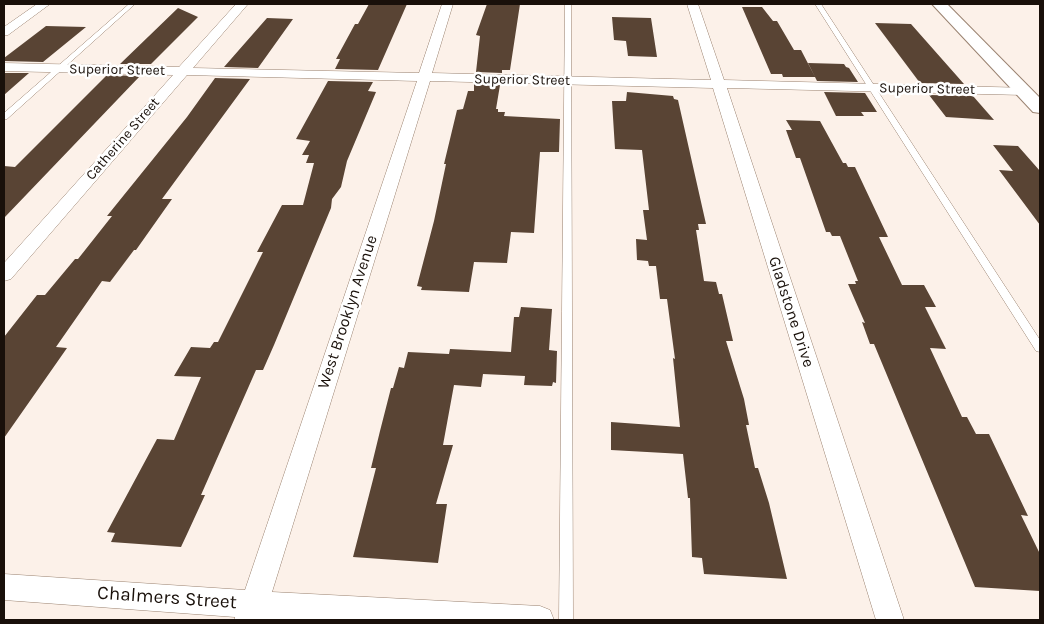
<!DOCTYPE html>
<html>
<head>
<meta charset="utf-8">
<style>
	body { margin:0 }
	#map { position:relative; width:1044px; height:624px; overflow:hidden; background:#fcf1e9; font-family:Karla,sans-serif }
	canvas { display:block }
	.frame { position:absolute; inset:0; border:5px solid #19100a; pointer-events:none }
</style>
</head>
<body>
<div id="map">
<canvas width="1044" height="624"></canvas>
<div class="frame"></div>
</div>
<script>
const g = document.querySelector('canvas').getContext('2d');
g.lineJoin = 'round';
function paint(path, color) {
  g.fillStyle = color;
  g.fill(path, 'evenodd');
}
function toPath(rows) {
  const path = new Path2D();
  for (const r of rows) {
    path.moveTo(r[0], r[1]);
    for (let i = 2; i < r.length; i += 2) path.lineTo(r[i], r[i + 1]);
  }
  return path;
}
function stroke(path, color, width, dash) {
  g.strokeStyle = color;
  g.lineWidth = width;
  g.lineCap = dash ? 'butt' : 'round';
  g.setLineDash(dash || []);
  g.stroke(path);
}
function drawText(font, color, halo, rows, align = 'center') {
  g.font = font + ' Karla,sans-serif';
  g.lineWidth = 5;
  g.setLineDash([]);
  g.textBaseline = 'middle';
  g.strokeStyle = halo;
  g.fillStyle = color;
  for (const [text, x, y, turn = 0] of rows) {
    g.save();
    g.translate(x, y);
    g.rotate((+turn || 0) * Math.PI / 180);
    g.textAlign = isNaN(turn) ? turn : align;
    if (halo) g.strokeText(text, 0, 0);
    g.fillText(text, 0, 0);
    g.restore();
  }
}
paint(toPath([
	[369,4,407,4,378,70,335,69,340,59,336,59,355,24,358,24],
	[487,4,520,4,510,70,502,70,502,73,476,72,480,36,476,35],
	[742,7,762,7,773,21,777,21,794,50,801,50,815,77,783,77,782,74,771,74],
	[178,8,198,17,151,64,120,64],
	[612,17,651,18,657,57,628,56,626,41,614,40],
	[267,18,293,19,258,68,224,67],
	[875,23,911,24,964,84,920,83],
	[46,26,86,27,43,62,4,61,4,58],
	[808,63,844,64,846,67,849,68,858,82,817,81],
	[4,73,29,73,4,95],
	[107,75,140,76,4,218,4,166,15,167],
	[215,78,250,79,162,199,172,199,136,250,134,250,110,282,102,281,56,347,67,348,4,438,4,337,37,295,45,295,75,259,78,259,112,216,107,216,187,117],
	[328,81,373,82,368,91,376,92,347,161,341,187,332,199,331,208,274,345,263,370,256,370,201,495,205,495,188,532,181,547,111,542,115,533,107,532,157,439,174,440,201,377,174,376,191,347,210,348,214,342,218,342,263,252,257,252,282,205,303,205,314,163,306,163,309,155,302,155,310,141,296,139],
	[474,84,500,85,496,109,498,109,498,112,505,112,504,116,560,119,559,152,540,152,534,233,511,232,507,263,474,262,469,292,421,290,422,287,417,286,434,221,446,164,444,164,457,110,463,109,468,91,474,91],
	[627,92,673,96,674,99,678,100,706,224,698,224,699,230,696,230,704,281,716,282,719,294,722,294,733,341,726,341,744,399,749,425,746,425,755,468,758,468,769,503,787,579,704,574,702,558,692,557,690,498,688,498,683,454,611,450,611,422,680,427,673,358,675,359,667,299,660,299,656,266,649,266,648,261,637,260,636,239,647,240,643,210,649,210,642,150,615,149,612,101,626,101],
	[824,92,865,93,877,112,861,112,864,116,836,116],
	[929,95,973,96,994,120,946,117],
	[786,120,820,121,843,163,846,163,848,167,855,167,888,237,879,237,902,285,924,285,936,307,925,307,946,349,930,348,962,417,967,417,976,434,989,434,1028,516,1021,515,1040,554,1040,591,975,587,874,344,870,344,862,322,865,323,848,284,856,284,855,281,858,281,840,236,832,236,830,232,826,232,800,158,796,158,786,130,792,130],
	[993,145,1018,146,1040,171,1040,225,999,170,1013,171],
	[521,307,552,309,549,350,557,351,556,383,553,382,552,386,524,385,525,376,483,374,481,387,454,385,443,445,453,445,436,504,447,504,438,563,353,557,376,468,371,468,380,431,391,388,393,388,399,367,404,368,408,352,449,354,450,349,511,352,514,317,519,317]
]), '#594434');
const service = toPath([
	[129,4,135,4,7,119,4,119,4,113,129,4],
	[565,4,571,4,573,620,559,620,565,4],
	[815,4,821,4,1040,340,1040,352,1036,351,815,4]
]);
const minor = toPath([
	[37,4,50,4,8,35,4,35,4,27,37,4],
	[236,4,248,4,193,68,419,73,442,4,453,4,432,73,711,80,687,4,698,4,724,80,1029,88,1031,91,1029,94,1024,95,727,88,904,620,876,620,713,88,430,81,272,592,540,606,550,610,554,620,235,620,235,617,4,600,4,574,245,590,417,81,187,75,11,279,4,281,4,263,173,75,4,71,4,63,179,67,236,4]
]);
const tertiary = toPath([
	[932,4,947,4,1040,98,1040,113,1033,112,932,4]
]);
stroke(service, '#9a8270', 1);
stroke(minor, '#9a8270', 1);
stroke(tertiary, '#9a8270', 2);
paint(service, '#fff');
paint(minor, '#fff');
paint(tertiary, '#fff');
drawText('14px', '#19100a', '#fff', [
	["Superior Street",117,70,1],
	["Superior Street",522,80,1],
	["Superior Street",927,89,1],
	["Catherine Street",123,139,-49]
]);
drawText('16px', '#19100a', '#fff', [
	["West Brooklyn Avenue",348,312,-72],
	["Gladstone Drive",791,312,72]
]);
drawText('19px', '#19100a', '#fff', [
	["Chalmers Street",167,598,4]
]);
</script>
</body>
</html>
